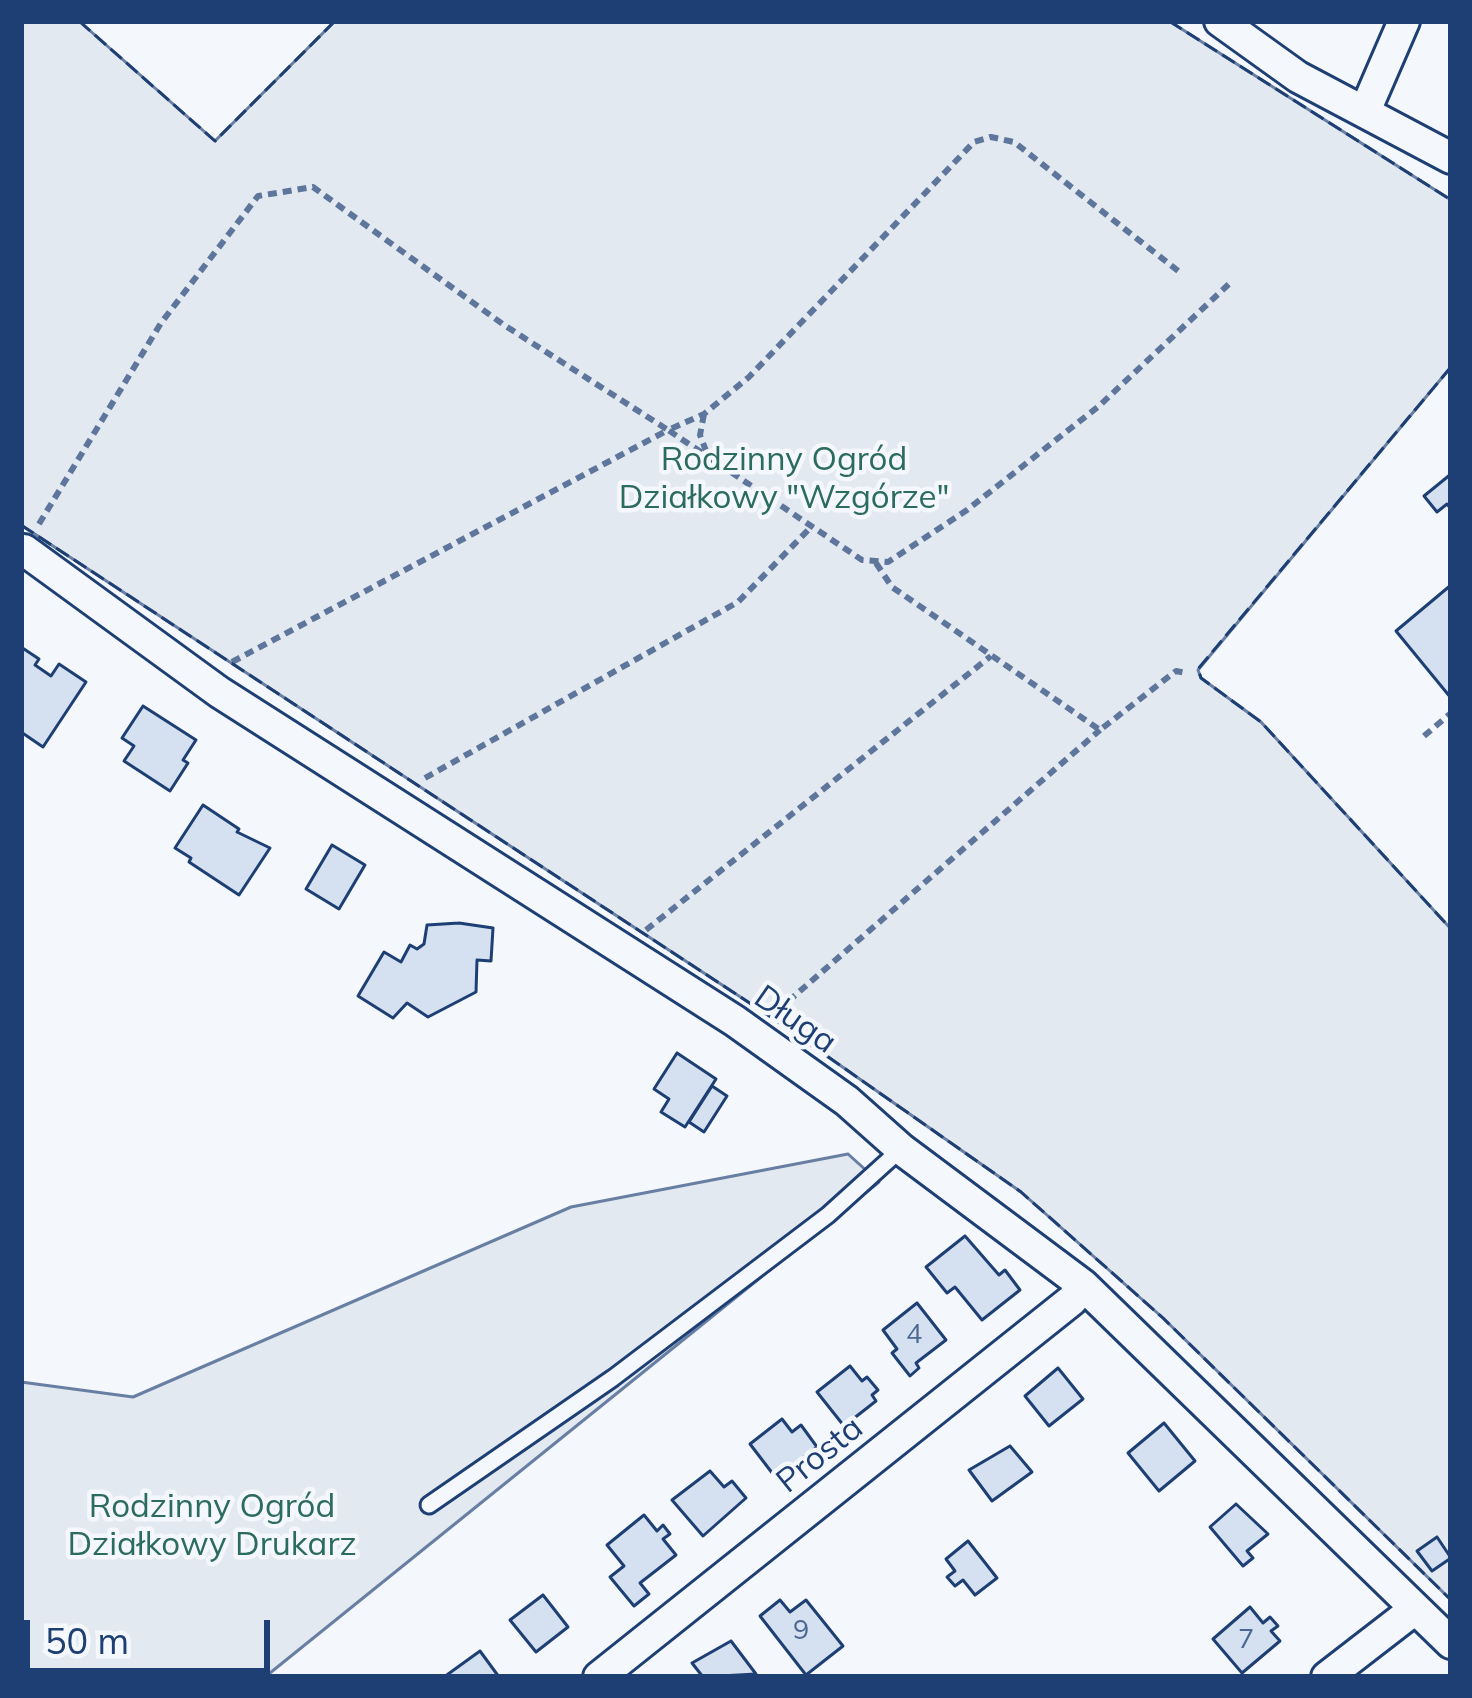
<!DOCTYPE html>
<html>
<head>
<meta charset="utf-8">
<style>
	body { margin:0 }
	#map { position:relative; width:1472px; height:1698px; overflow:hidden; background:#f4f7fb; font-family:Mulish,sans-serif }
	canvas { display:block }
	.frame { position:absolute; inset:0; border:24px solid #1d3f73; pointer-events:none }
	.scale { position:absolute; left:24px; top:1620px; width:246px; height:54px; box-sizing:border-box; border:6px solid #1d3f73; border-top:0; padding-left:15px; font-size:36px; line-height:42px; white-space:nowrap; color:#1d3f73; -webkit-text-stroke:9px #f4f7fb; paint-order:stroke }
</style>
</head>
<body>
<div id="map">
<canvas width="1472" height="1698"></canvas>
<div class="frame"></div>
<div class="scale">50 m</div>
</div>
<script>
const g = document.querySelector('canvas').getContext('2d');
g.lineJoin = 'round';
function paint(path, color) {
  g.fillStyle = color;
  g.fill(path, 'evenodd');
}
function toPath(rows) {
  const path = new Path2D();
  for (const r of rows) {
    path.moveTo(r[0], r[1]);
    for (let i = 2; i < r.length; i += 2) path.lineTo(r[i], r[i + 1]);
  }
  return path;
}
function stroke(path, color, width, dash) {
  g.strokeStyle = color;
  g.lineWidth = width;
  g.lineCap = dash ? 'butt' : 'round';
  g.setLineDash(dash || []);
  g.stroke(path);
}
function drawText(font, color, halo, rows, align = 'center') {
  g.font = font + ' Mulish,sans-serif';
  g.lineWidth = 9;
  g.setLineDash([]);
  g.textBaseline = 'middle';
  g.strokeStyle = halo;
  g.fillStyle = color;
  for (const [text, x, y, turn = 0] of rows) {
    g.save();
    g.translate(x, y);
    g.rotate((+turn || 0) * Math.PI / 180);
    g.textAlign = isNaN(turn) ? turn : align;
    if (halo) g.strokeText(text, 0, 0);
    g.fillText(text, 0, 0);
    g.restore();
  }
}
const green = toPath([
	[21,21,79,21,215,141,335,21,1169,21,1451,200,1451,367,1198,670,1201,678,1261,722,1451,929,1451,1600,1163,1318,1021,1192,774,1019,21,525,21,21],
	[848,1154,879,1182,265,1677,21,1677,21,1382,133,1397,571,1207,848,1154]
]);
paint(green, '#e3e9f0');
stroke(green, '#687fa3', 3);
const building = toPath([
	[1451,474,1451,509,1447,504,1437,512,1424,496,1451,474],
	[1451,585,1451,698,1396,631,1451,585],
	[21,647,39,659,35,665,51,676,59,664,86,682,43,747,21,732,21,647],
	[143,706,196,740,183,760,188,763,170,791,124,761,134,746,122,738,143,706],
	[203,805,239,829,237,832,270,848,239,895,189,862,191,858,175,848,203,805],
	[332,845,365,865,339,909,306,889,332,845],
	[459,923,493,928,491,961,477,960,476,992,428,1017,407,1003,393,1018,358,996,384,952,401,962,410,945,417,949,424,944,427,925,459,923],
	[677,1053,716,1079,685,1127,661,1112,669,1099,654,1089,677,1053],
	[712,1086,727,1096,704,1132,689,1122,712,1086],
	[965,1236,999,1275,1005,1270,1020,1290,982,1320,955,1287,947,1293,926,1267,965,1236],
	[917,1303,946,1340,916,1363,919,1368,910,1376,892,1353,897,1349,883,1330,917,1303],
	[850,1366,862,1381,867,1377,878,1390,872,1395,876,1401,844,1426,817,1392,850,1366],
	[1058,1368,1083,1399,1049,1426,1025,1396,1058,1368],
	[782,1419,792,1432,801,1425,817,1447,776,1478,750,1444,782,1419],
	[1164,1423,1195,1461,1159,1491,1128,1453,1164,1423],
	[1010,1446,1032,1472,992,1501,969,1470,1010,1446],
	[710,1471,724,1487,732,1481,746,1498,703,1536,672,1500,710,1471],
	[1236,1504,1268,1534,1247,1551,1253,1558,1243,1566,1210,1527,1236,1504],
	[644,1515,657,1531,663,1525,670,1534,663,1539,676,1555,640,1583,649,1594,634,1606,610,1577,624,1566,607,1545,644,1515],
	[1437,1537,1451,1558,1432,1571,1417,1551,1437,1537],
	[968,1541,997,1578,975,1595,963,1580,955,1586,947,1577,955,1571,946,1559,968,1541],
	[543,1595,568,1627,536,1652,510,1620,543,1595],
	[780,1600,790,1612,806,1600,843,1646,806,1675,760,1616,780,1600],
	[1250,1607,1263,1623,1270,1617,1278,1626,1271,1631,1280,1641,1242,1673,1213,1639,1250,1607],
	[731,1641,756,1674,703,1677,692,1663,731,1641],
	[480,1651,499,1677,444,1677,480,1651]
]);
paint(building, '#d5e0f0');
stroke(building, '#1d3f73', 3);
const lane = toPath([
	[429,1505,613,1378,828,1215,901,1149]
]);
const street = toPath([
	[1220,21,1298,77,1451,158],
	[1365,111,1404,21],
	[24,550,219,692,735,1021,847,1101,901,1149,1083,1285,1451,1643],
	[599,1677,1072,1300,1083,1285],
	[1327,1677,1415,1609]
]);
stroke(lane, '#1d3f73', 21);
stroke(street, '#1d3f73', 36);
stroke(toPath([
	[704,414,700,435,708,456],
	[39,524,161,323,258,196,313,187,504,325,668,430,704,414,749,377,974,142,991,137,1014,142,1182,274],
	[876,563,892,587,1100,730,1176,671,1186,673],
	[232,662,668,430,862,560,888,562,967,510,1099,406,1230,283],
	[1424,736,1451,713],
	[425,778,738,602,812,526],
	[646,930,991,656],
	[777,1011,1100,730]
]), '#5e769c', 6, [9, 6]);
stroke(lane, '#f4f7fb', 15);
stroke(street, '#f4f7fb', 30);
stroke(toPath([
	[79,21,215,141,335,21],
	[1169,21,1451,200],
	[1451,367,1198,669,1201,678,1261,722,1451,929],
	[21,525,774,1019,1021,1192,1163,1318,1451,1600]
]), '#1d3f73', 3, [15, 6]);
drawText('27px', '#4b6792', null, [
	["4",914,1335],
	["9",801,1631],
	["7",1246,1640]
]);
drawText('33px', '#2c6c60', '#f4f7fb', [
	["Rodzinny Ogród",784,460],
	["Działkowy \"Wzgórze\"",784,498],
	["Rodzinny Ogród",212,1507],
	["Działkowy Drukarz",212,1545]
]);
drawText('33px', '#1d3f73', '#f4f7fb', [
	["Długa",795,1020,35],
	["Prosta",820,1455,-39]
]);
</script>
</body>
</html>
